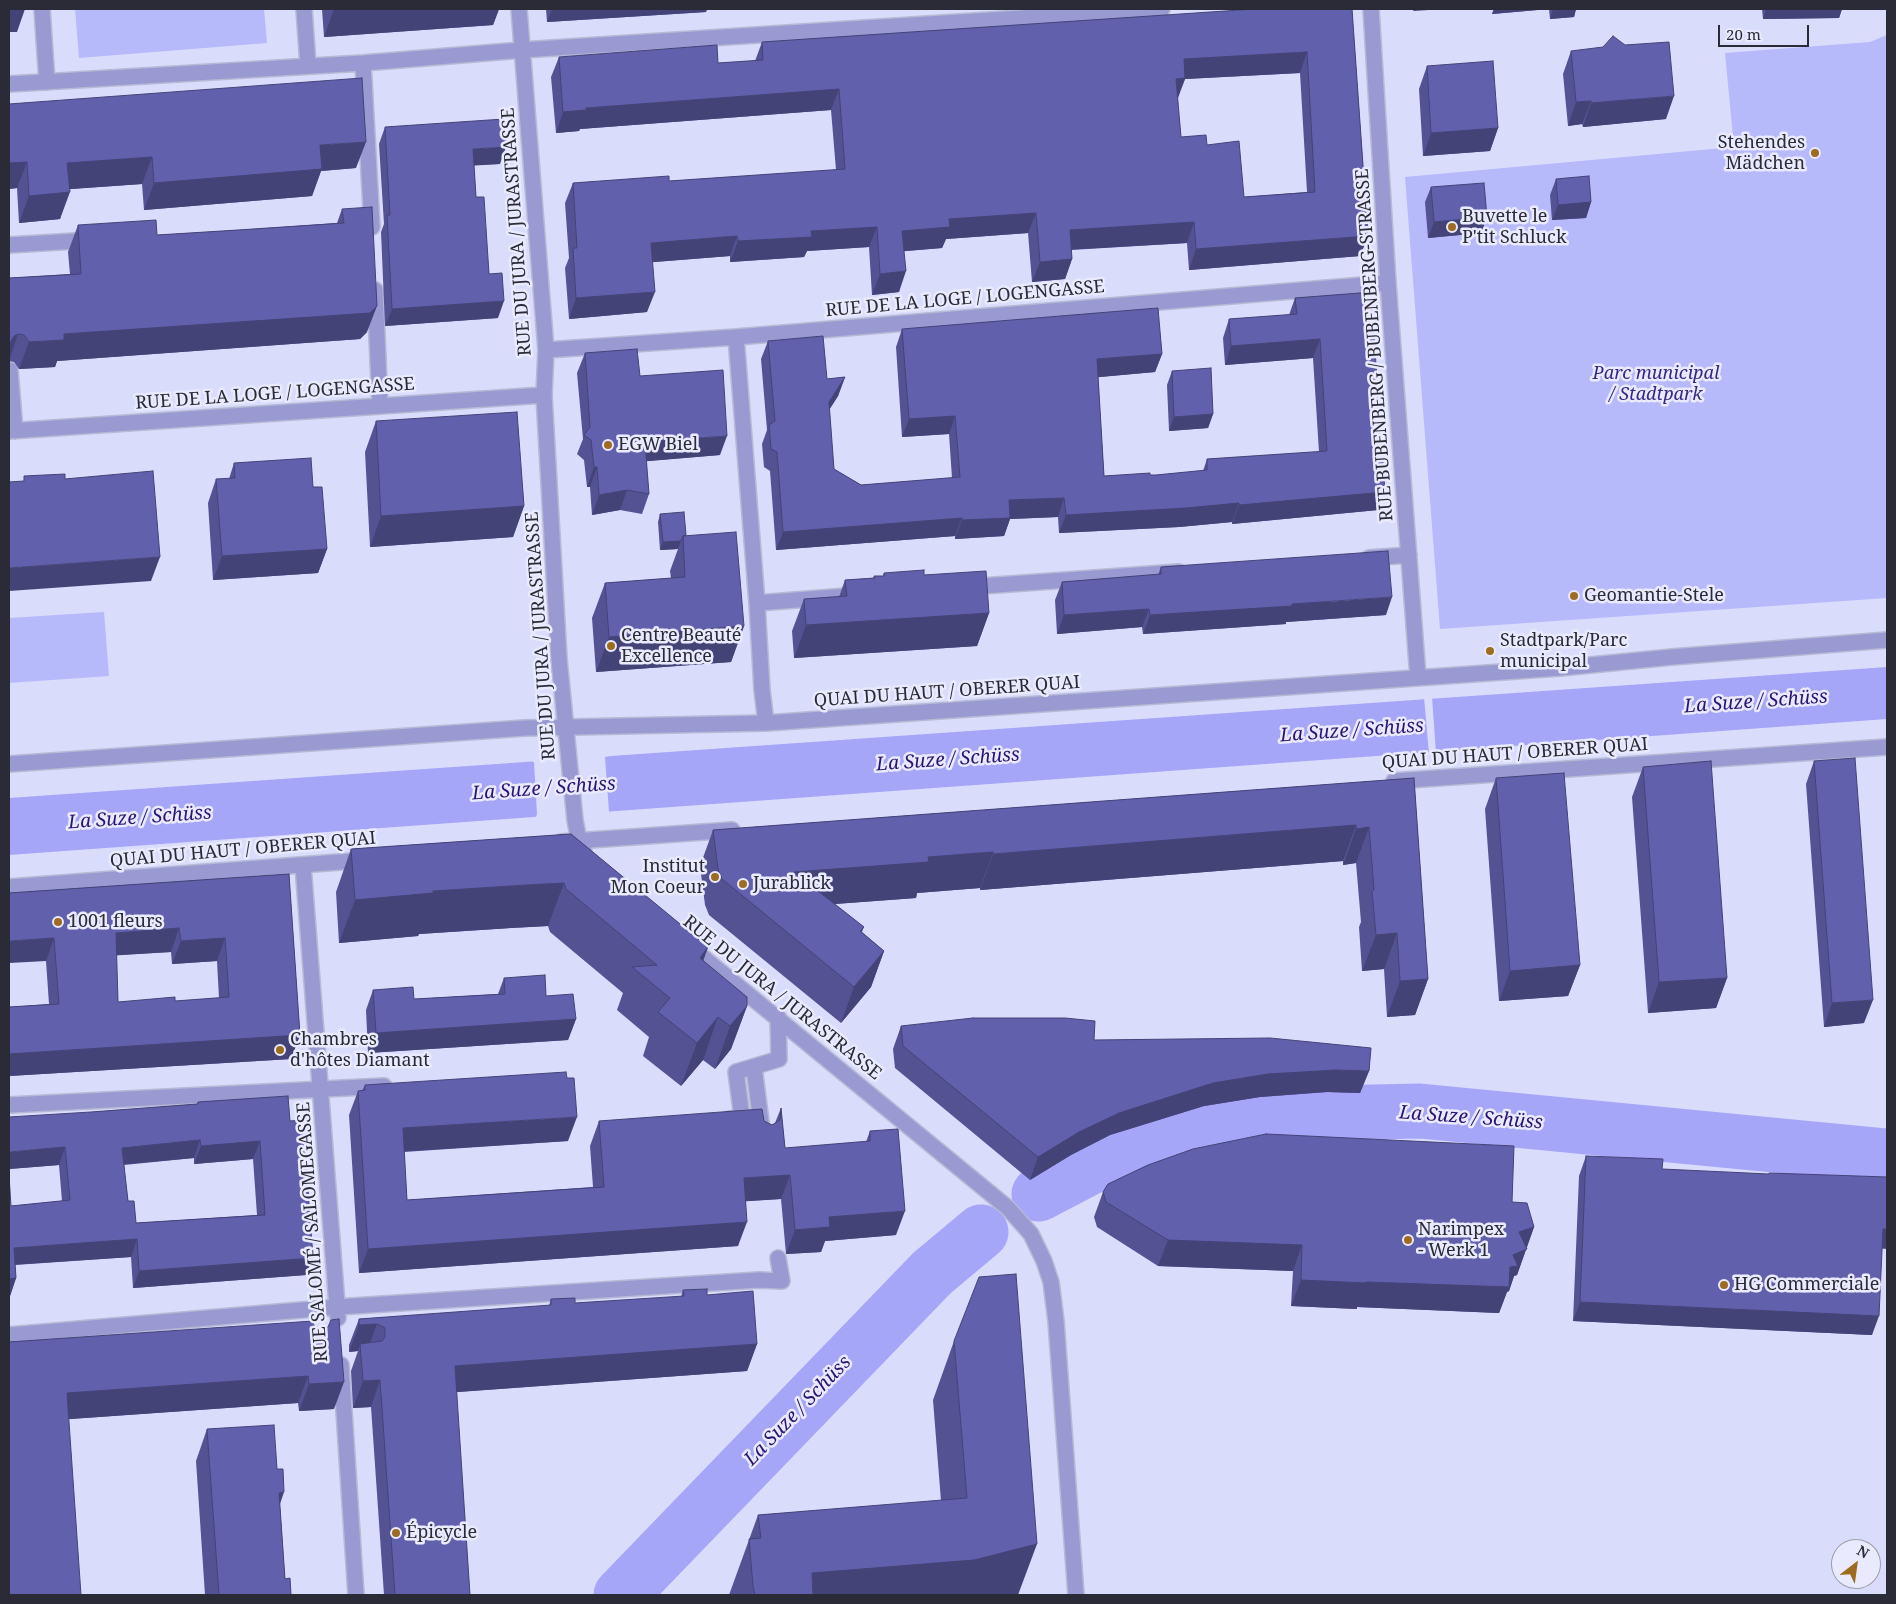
<!DOCTYPE html>
<html>
<head>
<meta charset="utf-8">
<style>
	body { margin:0 }
	#map { position:relative; width:1896px; height:1604px; overflow:hidden; background:#dadcfc; font-family:"Noto Serif",serif }
	canvas { display:block }
	.frame { position:absolute; inset:0; border:10px solid #2a2b37; pointer-events:none }
	.north { position:absolute; left:1831px; top:1539px; width:50px; height:50px; box-sizing:border-box; background:#e9eafe; border:1px solid #9d9eae; border-radius:50%; rotate:30deg; font-size:14px; font-weight:700; line-height:20px; text-align:center; color:#2a2b37 }
	.north::after { content:''; display:block; margin:auto; width:18px; height:22px; background:#9e6c21; clip-path:polygon(50% 0,100% 100%,50% 72%,0 100%) }
	.scale { position:absolute; left:1718px; top:25px; width:91px; height:22px; box-sizing:border-box; border:2px solid #2a2b37; border-top:0; padding-left:6px; font-size:15px; line-height:18px; white-space:nowrap; color:#2a2b37; -webkit-text-stroke:4px #e9eafe; paint-order:stroke }
</style>
</head>
<body>
<div id="map">
<canvas width="1896" height="1604"></canvas>
<div class="frame"></div>
<div class="north">N</div>
<div class="scale">20 m</div>
</div>
<script>
const g = document.querySelector('canvas').getContext('2d');
g.lineJoin = 'round';
function paint(path, color) {
  g.fillStyle = color;
  g.fill(path, 'evenodd');
}
function toPath(rows) {
  const path = new Path2D();
  for (const r of rows) {
    path.moveTo(r[0], r[1]);
    for (let i = 2; i < r.length; i += 2) path.lineTo(r[i], r[i + 1]);
  }
  return path;
}
function stroke(path, color, width, dash) {
  g.strokeStyle = color;
  g.lineWidth = width;
  g.lineCap = dash ? 'butt' : 'round';
  g.setLineDash(dash || []);
  g.stroke(path);
}
function drawText(font, color, halo, rows, align = 'center') {
  g.font = font + ' "Noto Serif",serif';
  g.lineWidth = 5;
  g.setLineDash([]);
  g.textBaseline = 'middle';
  g.strokeStyle = halo;
  g.fillStyle = color;
  for (const [text, x, y, turn = 0] of rows) {
    g.save();
    g.translate(x, y);
    g.rotate((+turn || 0) * Math.PI / 180);
    g.textAlign = isNaN(turn) ? turn : align;
    if (halo) g.strokeText(text, 0, 0);
    g.fillText(text, 0, 0);
    g.restore();
  }
}
paint(toPath([
	[75,9,264,9,267,43,79,58],
	[1887,35,1887,598,1440,629,1405,177,1734,147,1725,53,1870,42],
	[104,612,109,676,9,683,9,618]
]), '#b6b9fa');
paint(toPath([
	[1887,667,1887,719,9,855,9,798]
]), '#a5a6f8');
paint(toPath([
	[1424,697,1432,697,1436,753,1429,754],
	[607,754,610,756,605,757,609,812,614,812,614,813,536,819,536,816,537,815,534,762,530,760]
]), '#dadcfc');
stroke(toPath([
	[1039,1194,1102,1161,1149,1141,1207,1125,1280,1114,1420,1111,1887,1156],
	[621,1595,932,1273,981,1232]
]), '#a5a6f8', 55);
const minor = toPath([
	[42,9,47,82],
	[304,9,308,65],
	[519,9,546,350,544,395,559,659,575,820,579,841,584,848],
	[1371,9,1388,283,1418,677],
	[363,63,372,227],
	[9,84,363,63,522,50,1162,9],
	[9,245,92,240],
	[375,290,380,406],
	[736,337,757,603,762,690,766,723],
	[546,350,736,337,1388,283],
	[10,370,15,431],
	[9,431,544,395],
	[1369,558,1409,555],
	[968,587,1179,572],
	[757,603,860,595],
	[9,764,525,728,766,723,1560,668,1672,657,1887,640],
	[1394,781,1887,747],
	[561,842,732,830],
	[303,865,338,1318],
	[9,887,366,860],
	[688,945,1008,1208,1031,1234,1044,1261,1051,1282,1056,1321,1076,1595],
	[754,1067,762,1130],
	[9,1105,384,1086],
	[729,1119,742,1118,736,1072,779,1059,778,1017],
	[9,1335,337,1307,759,1280,782,1281,778,1258],
	[341,1365,356,1595]
]);
stroke(minor, '#b7b9d5', 18);
stroke(minor, '#989ad1', 15);
paint(toPath([
	[322,9,499,9,493,25,324,37],
	[546,9,707,9,706,12,547,22],
	[1352,9,1368,236,1360,256,1189,270,1187,243,1071,250,1072,259,1065,279,1032,282,1028,233,946,239,942,248,904,251,899,292,872,295,869,247,807,251,804,257,730,262,730,256,652,262,647,312,569,319,565,268,569,258,565,203,573,183,669,181,836,170,831,110,580,129,579,131,556,133,551,77,559,57,718,63,755,61,762,42],
	[1300,73,1307,192,1244,197,1207,145,1181,137,1177,98,1185,79],
	[1494,9,1576,9,1574,17,1550,19,1549,9,1492,14],
	[1762,9,1842,9,1839,18,1763,19],
	[1571,51,1666,119,1583,127,1582,124,1568,126,1563,74],
	[1427,66,1498,128,1490,151,1423,156,1419,89],
	[9,104,356,168,321,171,312,196,144,210,142,184,69,189,60,219,19,223,17,188,9,189],
	[385,127,500,164,474,165,476,197,489,274,498,318,385,326,381,232,384,224,379,144],
	[1556,179,1591,202,1586,218,1552,220,1550,195],
	[1431,187,1487,217,1481,233,1428,238,1425,202],
	[342,209,367,332,360,339,57,361,55,367,19,369,14,362,9,361,9,278,70,274,68,252,78,225,157,235,238,230,337,223],
	[1360,293,1385,492,1378,510,1232,524,1232,522,1179,527,1059,533,1058,517,1010,519,1004,536,955,539,955,536,776,550,770,471,764,467,762,444,767,430,761,359,768,341,827,379,845,377,838,396,829,410,834,469,861,485,952,478,949,434,902,437,896,347,902,329,1162,354,1155,372,1098,377,1104,476,1156,475,1203,471,1207,459,1319,452,1313,358,1225,365,1223,338,1229,319,1289,315,1295,298],
	[585,353,640,376,720,455,646,461,649,494,642,514,620,510,592,515,590,487,587,487,584,460,577,454,583,439,577,373],
	[1172,371,1213,414,1208,428,1169,431,1167,385],
	[376,421,524,506,513,537,370,547,365,452],
	[234,463,313,487,327,549,318,573,213,580,208,503,216,479,229,479],
	[660,514,686,535,744,626,731,662,596,672,592,618,605,583,671,578,670,571,678,549,660,550,658,522],
	[1161,567,1386,615,1286,622,1286,624,1143,634,1142,627,1057,634,1055,600,1062,582,1158,575],
	[884,573,924,575,989,613,977,646,794,658,792,631,804,599,839,597,845,580,873,578,874,576,883,576],
	[1814,761,1864,1023,1824,1027,1806,784],
	[1643,767,1727,978,1716,1008,1648,1013,1632,797],
	[1414,778,1428,979,1415,1015,1387,1017,1384,969,1362,971,1359,927,1361,922,1356,863,1343,865,1343,861,980,890,980,888,917,893,916,898,834,904,864,927,862,932,884,951,871,987,841,1023,709,915,705,905,700,866,713,830],
	[1496,778,1580,965,1568,996,1499,1001,1485,809],
	[571,834,708,947,703,960,747,1006,731,1049,715,1069,703,1060,681,1086,643,1056,649,1037,617,1010,623,993,550,932,548,926,511,928,419,934,418,936,339,943,336,892,351,849],
	[289,874,300,1035,291,1059,9,1076,9,1007,49,1004,46,961,9,893],
	[171,952,172,964,217,961,219,998,175,1001,118,1002,116,955],
	[504,978,546,996,576,1019,568,1040,368,1053,366,1010,373,990,414,999,498,994],
	[901,1026,1094,1040,1369,1071,1360,1093,1327,1092,1260,1097,1204,1106,1110,1135,1071,1155,1030,1180,895,1068,893,1049],
	[365,1085,568,1141,404,1152,407,1200,593,1187,590,1146,599,1121,764,1121,772,1125,775,1123,781,1108,785,1148,866,1142,870,1131,896,1235,825,1241,821,1252,786,1254,781,1199,746,1201,738,1246,359,1273,349,1115,358,1091,362,1091],
	[198,1102,290,1121,306,1275,133,1288,131,1257,15,1265,16,1278,10,1296,11,1206,62,1201,59,1165,9,1169,91,1112,197,1104],
	[194,1158,194,1164,253,1159,257,1215,136,1223,128,1201,124,1165],
	[1586,1156,1662,1169,1882,1249,1872,1335,1573,1321,1579,1176],
	[1103,1192,1512,1202,1534,1227,1517,1275,1514,1276,1509,1291,1507,1292,1499,1313,1357,1307,1357,1309,1291,1306,1293,1271,1158,1266,1097,1227,1094,1217],
	[683,1290,707,1295,757,1344,747,1371,456,1392,470,1595,384,1595,371,1407,353,1408,351,1371,358,1351,349,1352,349,1345,359,1319,549,1306,551,1299,575,1303,681,1297],
	[314,1326,322,1329,334,1409,299,1411,298,1403,69,1419,9,1342],
	[954,1341,1018,1595,729,1595,758,1515,941,1501,933,1400],
	[207,1429,280,1505,285,1579,291,1595,205,1595,196,1461]
]), '#535394');
paint(toPath([
	[9,9,25,9,17,32,9,32],
	[334,9,499,9,493,25,324,37],
	[552,9,707,9,706,12,547,22],
	[1414,9,1445,9,1413,11],
	[1494,9,1549,9,1492,14],
	[1553,9,1576,9,1574,17,1550,19],
	[1766,9,1842,9,1839,18,1763,19],
	[1307,52,1300,73,1185,79,1178,98,1168,99,1184,59],
	[839,89,831,110,580,129,579,131,556,133,563,112,586,108],
	[1674,96,1666,119,1583,127,1591,103],
	[1591,101,1582,124,1568,126,1576,102],
	[1498,128,1490,151,1423,156,1431,133],
	[366,142,356,168,321,171,312,196,144,210,154,183,320,145],
	[506,147,500,164,467,166,473,149],
	[152,157,142,184,58,190,67,163],
	[27,162,17,188,9,189,9,163],
	[70,192,60,219,19,223,29,196],
	[1591,202,1586,218,1552,220,1558,205],
	[1036,213,1028,233,946,239,942,248,895,252,902,231,949,219],
	[1487,217,1481,233,1428,238,1434,222],
	[1194,222,1187,243,1063,250,1070,230],
	[877,227,869,247,807,251,804,257,730,262,738,241,811,231],
	[737,236,730,256,643,263,651,243],
	[1368,236,1360,256,1189,270,1196,249],
	[1072,259,1065,279,1032,282,1040,262],
	[906,271,899,292,872,295,880,274],
	[655,292,647,312,569,319,576,298],
	[504,301,498,318,385,326,392,309],
	[377,306,367,332,360,339,57,361,55,367,19,369,29,342,64,334],
	[18,334,9,361,9,344,14,336],
	[1320,339,1313,358,1225,365,1231,346],
	[1162,354,1155,372,1090,378,1097,359],
	[845,377,838,396,822,421,829,402],
	[1213,414,1208,428,1169,431,1174,417],
	[955,416,949,434,902,437,909,419],
	[727,436,720,455,638,462,645,442],
	[594,467,597,467,590,487,587,487],
	[627,490,620,510,592,515,599,495],
	[1385,492,1378,510,1232,524,1239,505],
	[1064,498,1058,517,1010,519,1004,536,955,539,962,520,1009,500],
	[1239,503,1232,522,1179,527,1059,533,1066,515],
	[524,506,513,537,370,547,381,516],
	[962,518,955,536,776,550,783,532],
	[681,541,678,549,660,550,663,542],
	[327,549,318,573,213,580,222,556],
	[160,557,151,581,9,591,9,568],
	[1392,597,1386,615,1286,622,1286,624,1143,634,1150,615],
	[1149,609,1142,627,1057,634,1064,615],
	[989,613,977,646,794,658,806,625],
	[744,626,731,662,596,672,609,637],
	[1356,825,1343,861,980,890,993,854],
	[1369,827,1356,863,1343,865,1356,829],
	[993,852,980,888,917,893,916,898,781,908,794,872,928,857],
	[564,883,548,926,511,928,419,934,418,936,339,943,355,900,433,891,527,885],
	[179,928,171,952,107,956,116,933],
	[1397,933,1384,969,1362,971,1376,935],
	[54,938,46,961,9,963,9,941],
	[225,938,217,961,172,964,181,941],
	[708,947,693,990,700,958],
	[884,951,871,987,841,1023,854,987],
	[1580,965,1568,996,1499,1001,1510,971],
	[1727,978,1716,1008,1648,1013,1659,982],
	[1428,979,1415,1015,1387,1017,1400,981],
	[1873,1000,1864,1023,1824,1027,1832,1003],
	[747,1006,731,1049,715,1069,730,1026],
	[718,1017,703,1060,681,1086,697,1043],
	[576,1019,568,1040,368,1053,376,1033],
	[300,1035,291,1059,9,1076,9,1054],
	[1336,1070,1369,1071,1360,1093,1327,1092,1260,1097,1204,1106,1110,1135,1071,1155,1030,1180,1038,1157,1079,1132,1119,1113,1213,1083,1268,1074],
	[577,1117,568,1141,394,1152,403,1128],
	[200,1140,194,1158,116,1165,122,1148],
	[260,1141,253,1159,194,1164,201,1146],
	[65,1147,59,1165,9,1169,9,1152],
	[790,1175,781,1199,735,1202,744,1178],
	[905,1211,896,1235,825,1241,821,1252,786,1254,795,1230,829,1217],
	[747,1222,738,1246,359,1273,368,1249],
	[1534,1227,1517,1275,1514,1276,1509,1291,1507,1292,1499,1313,1357,1307,1357,1309,1291,1306,1301,1280,1519,1232],
	[1883,1229,1887,1229,1887,1249,1876,1248],
	[137,1239,131,1257,9,1265,14,1248],
	[1168,1240,1302,1245,1293,1271,1158,1266],
	[313,1258,306,1275,133,1288,139,1271],
	[16,1278,10,1296,9,1296,9,1279],
	[1580,1302,1879,1316,1872,1335,1573,1321],
	[377,1324,367,1351,360,1344,358,1351,349,1352,359,1325],
	[757,1344,747,1371,445,1393,455,1366],
	[308,1376,298,1403,57,1420,67,1393],
	[380,1380,371,1407,353,1408,363,1381],
	[344,1382,334,1409,299,1411,309,1384],
	[284,1492,273,1525,279,1493],
	[1037,1544,1018,1595,803,1595,812,1573]
]), '#444378');
const building = toPath([
	[1255,9,1352,9,1368,236,1196,249,1194,222,1070,230,1072,259,1040,262,1036,213,949,219,950,227,902,231,906,271,880,274,877,227,811,231,812,237,738,241,737,236,651,243,655,292,576,298,573,248,577,248,573,183,669,176,669,181,845,169,839,89,586,108,586,110,563,112,559,57,717,45,718,63,763,60,762,42,1255,9],
	[1307,52,1315,192,1244,197,1239,141,1207,145,1206,135,1181,137,1176,79,1185,78,1184,59,1307,52],
	[1613,36,1625,45,1669,42,1674,96,1591,103,1591,101,1576,102,1571,51,1603,47,1613,36],
	[1493,61,1498,128,1431,133,1427,66,1493,61],
	[362,78,366,142,320,145,322,169,154,183,152,157,67,163,70,192,29,196,27,162,9,163,9,104,362,78],
	[504,119,506,147,473,149,476,197,484,197,489,274,502,273,504,301,392,309,387,215,390,215,385,127,504,119],
	[1589,176,1591,202,1558,205,1556,179,1589,176],
	[1484,183,1487,217,1434,222,1431,187,1484,183],
	[372,207,377,306,370,313,64,334,64,340,29,342,24,335,18,334,14,336,10,343,9,344,9,278,81,274,78,225,156,220,157,235,238,230,344,223,342,209,372,207],
	[1360,293,1371,294,1385,492,1239,505,1239,503,1186,508,1066,515,1064,498,1009,500,1010,518,962,520,962,518,783,532,777,452,771,449,769,425,775,421,768,341,823,336,827,379,845,377,829,402,834,469,861,485,960,477,955,416,909,419,902,329,1158,308,1162,354,1097,359,1104,476,1150,473,1150,475,1156,475,1207,470,1207,459,1327,451,1320,339,1231,346,1229,319,1297,314,1295,298,1360,293],
	[637,349,640,376,723,370,727,436,645,442,649,494,627,490,599,495,597,467,594,467,591,440,584,435,590,427,585,353,637,349],
	[1211,368,1213,414,1174,417,1172,371,1211,368],
	[517,412,524,506,381,516,376,421,517,412],
	[311,458,313,487,322,487,327,549,222,556,216,479,235,478,234,463,311,458],
	[153,471,160,557,9,568,9,482,24,481,24,476,65,474,65,479,153,471],
	[684,512,686,535,683,536,681,541,663,542,660,514,684,512],
	[736,532,744,626,609,637,605,583,685,577,683,536,736,532],
	[1388,551,1392,597,1292,604,1292,606,1150,615,1149,609,1064,615,1062,582,1161,574,1161,567,1388,551],
	[924,570,924,575,986,571,989,613,806,625,804,599,847,596,845,580,875,578,874,576,884,576,884,573,924,570],
	[1855,758,1873,1000,1832,1003,1814,761,1855,758],
	[1711,761,1727,978,1659,982,1643,767,1711,761],
	[1564,773,1580,965,1510,971,1496,778,1564,773],
	[1414,778,1428,979,1400,981,1397,933,1376,935,1372,891,1374,890,1369,827,1356,829,1356,825,993,854,993,852,928,857,929,862,794,872,864,927,860,931,884,951,854,987,722,879,718,869,713,830,1414,778],
	[571,834,708,947,700,958,747,997,747,1006,730,1026,718,1017,697,1043,658,1012,670,998,632,967,657,965,566,889,564,883,527,885,433,891,433,893,355,900,351,849,571,834],
	[289,874,300,1035,9,1054,9,1007,59,1004,54,938,9,941,9,893,289,874],
	[179,928,181,941,225,938,229,997,175,1001,175,997,118,1002,116,933,179,928],
	[545,975,546,996,573,994,576,1019,376,1033,373,990,413,987,414,999,505,994,504,978,545,975],
	[973,1018,1065,1018,1095,1021,1094,1040,1270,1038,1371,1048,1369,1071,1336,1070,1268,1074,1213,1083,1119,1113,1079,1132,1038,1157,903,1046,901,1026,973,1018],
	[566,1072,567,1078,574,1078,577,1117,403,1128,407,1200,604,1187,599,1121,762,1109,764,1121,772,1125,780,1120,781,1108,785,1148,870,1141,870,1131,898,1129,905,1211,829,1217,830,1227,795,1230,790,1175,744,1178,747,1222,368,1249,358,1091,365,1090,365,1085,566,1072],
	[288,1096,290,1121,303,1120,313,1258,139,1271,137,1239,14,1248,16,1278,9,1279,9,1175,11,1206,70,1200,65,1147,9,1152,9,1117,91,1112,198,1104,198,1102,288,1096],
	[200,1140,201,1146,260,1141,265,1215,136,1223,134,1201,128,1201,122,1148,200,1140],
	[1266,1134,1514,1146,1512,1202,1527,1203,1534,1227,1519,1232,1527,1249,1513,1255,1518,1266,1510,1267,1509,1287,1366,1282,1366,1283,1301,1280,1302,1245,1168,1240,1106,1202,1103,1192,1108,1184,1148,1165,1193,1149,1266,1134],
	[1586,1156,1663,1159,1662,1169,1769,1174,1769,1173,1887,1177,1887,1229,1883,1229,1879,1316,1580,1302,1586,1156],
	[1016,1274,1037,1544,974,1560,812,1573,813,1595,755,1595,753,1586,749,1539,761,1538,758,1515,967,1498,954,1341,979,1277,1016,1274],
	[707,1289,707,1295,753,1291,757,1344,455,1366,470,1595,395,1595,380,1380,363,1381,360,1344,382,1341,385,1337,385,1328,377,1324,359,1325,359,1319,551,1305,551,1299,575,1298,575,1303,684,1296,683,1290,707,1289],
	[339,1319,344,1382,309,1384,308,1376,67,1393,81,1595,9,1595,9,1342,313,1321,314,1326,322,1329,328,1327,331,1320,339,1319],
	[274,1425,277,1469,283,1469,284,1492,279,1493,285,1579,290,1578,291,1595,219,1595,207,1429,274,1425]
]);
paint(building, '#6160ac');
stroke(building, '#444378', 1);
for (const [x, y, r, color] of [
	[1815,153,5,"#9e6c21"],
	[1452,227,5,"#9e6c21"],
	[608,445,5,"#9e6c21"],
	[1574,596,5,"#9e6c21"],
	[611,646,5,"#9e6c21"],
	[1490,651,5,"#9e6c21"],
	[715,877,5,"#9e6c21"],
	[743,884,5,"#9e6c21"],
	[58,922,5,"#9e6c21"],
	[280,1050,5,"#9e6c21"],
	[1408,1240,5,"#9e6c21"],
	[1724,1285,5,"#9e6c21"],
	[396,1533,5,"#9e6c21"]
]) {
  const dot = new Path2D();
  dot.arc(x, y, r, 0, 2 * Math.PI);
  g.fillStyle = color;
  g.fill(dot);
  stroke(dot, '#e9eafe', 2);
}
drawText('18px', '#2a2b37', '#e9eafe', [
	["Stehendes",1805,143,"right"],
	["Mädchen",1805,164,"right"],
	["Buvette le",1462,217],
	["P'tit Schluck",1462,238],
	["EGW Biel",618,445],
	["Geomantie-Stele",1584,596],
	["Centre Beauté",621,636],
	["Excellence",621,657],
	["Stadtpark/Parc",1500,641],
	["municipal",1500,662],
	["Institut",705,867,"right"],
	["Mon Coeur",705,888,"right"],
	["Jurablick",753,884],
	["1001 fleurs",68,922],
	["Chambres",290,1040],
	["d'hôtes Diamant",290,1061],
	["Narimpex",1418,1230],
	["- Werk 1",1418,1251],
	["HG Commerciale",1734,1285],
	["Épicycle",406,1533]
], 'left');
drawText('18px', '#2a2b37', '#e9eafe', [
	["RUE DU JURA / JURASTRASSE",517,232,-94],
	["RUE DE LA LOGE / LOGENGASSE",965,299,-5],
	["RUE BUBENBERG / BUBENBERG-STRASSE",1375,345,-94],
	["RUE DE LA LOGE / LOGENGASSE",275,394,-4],
	["RUE DU JURA / JURASTRASSE",541,636,-94],
	["QUAI DU HAUT / OBERER QUAI",947,692,-4],
	["QUAI DU HAUT / OBERER QUAI",1515,754,-4],
	["QUAI DU HAUT / OBERER QUAI",243,850,-5],
	["RUE DU JURA / JURASTRASSE",782,998,39],
	["RUE SALOMÉ / SALOMEGASSE",313,1232,-94]
]);
drawText('italic 18px', '#362885', '#e9eafe', [
	["Parc municipal",1656,374],
	["/ Stadtpark",1656,395]
]);
drawText('italic 19px', '#291573', '#e9eafe', [
	["La Suze / Schüss",1756,702,-4],
	["La Suze / Schüss",1352,731,-4],
	["La Suze / Schüss",948,760,-4],
	["La Suze / Schüss",544,789,-4],
	["La Suze / Schüss",140,818,-4],
	["La Suze / Schüss",1471,1118,4],
	["La Suze / Schüss",798,1411,-46]
]);
</script>
</body>
</html>
